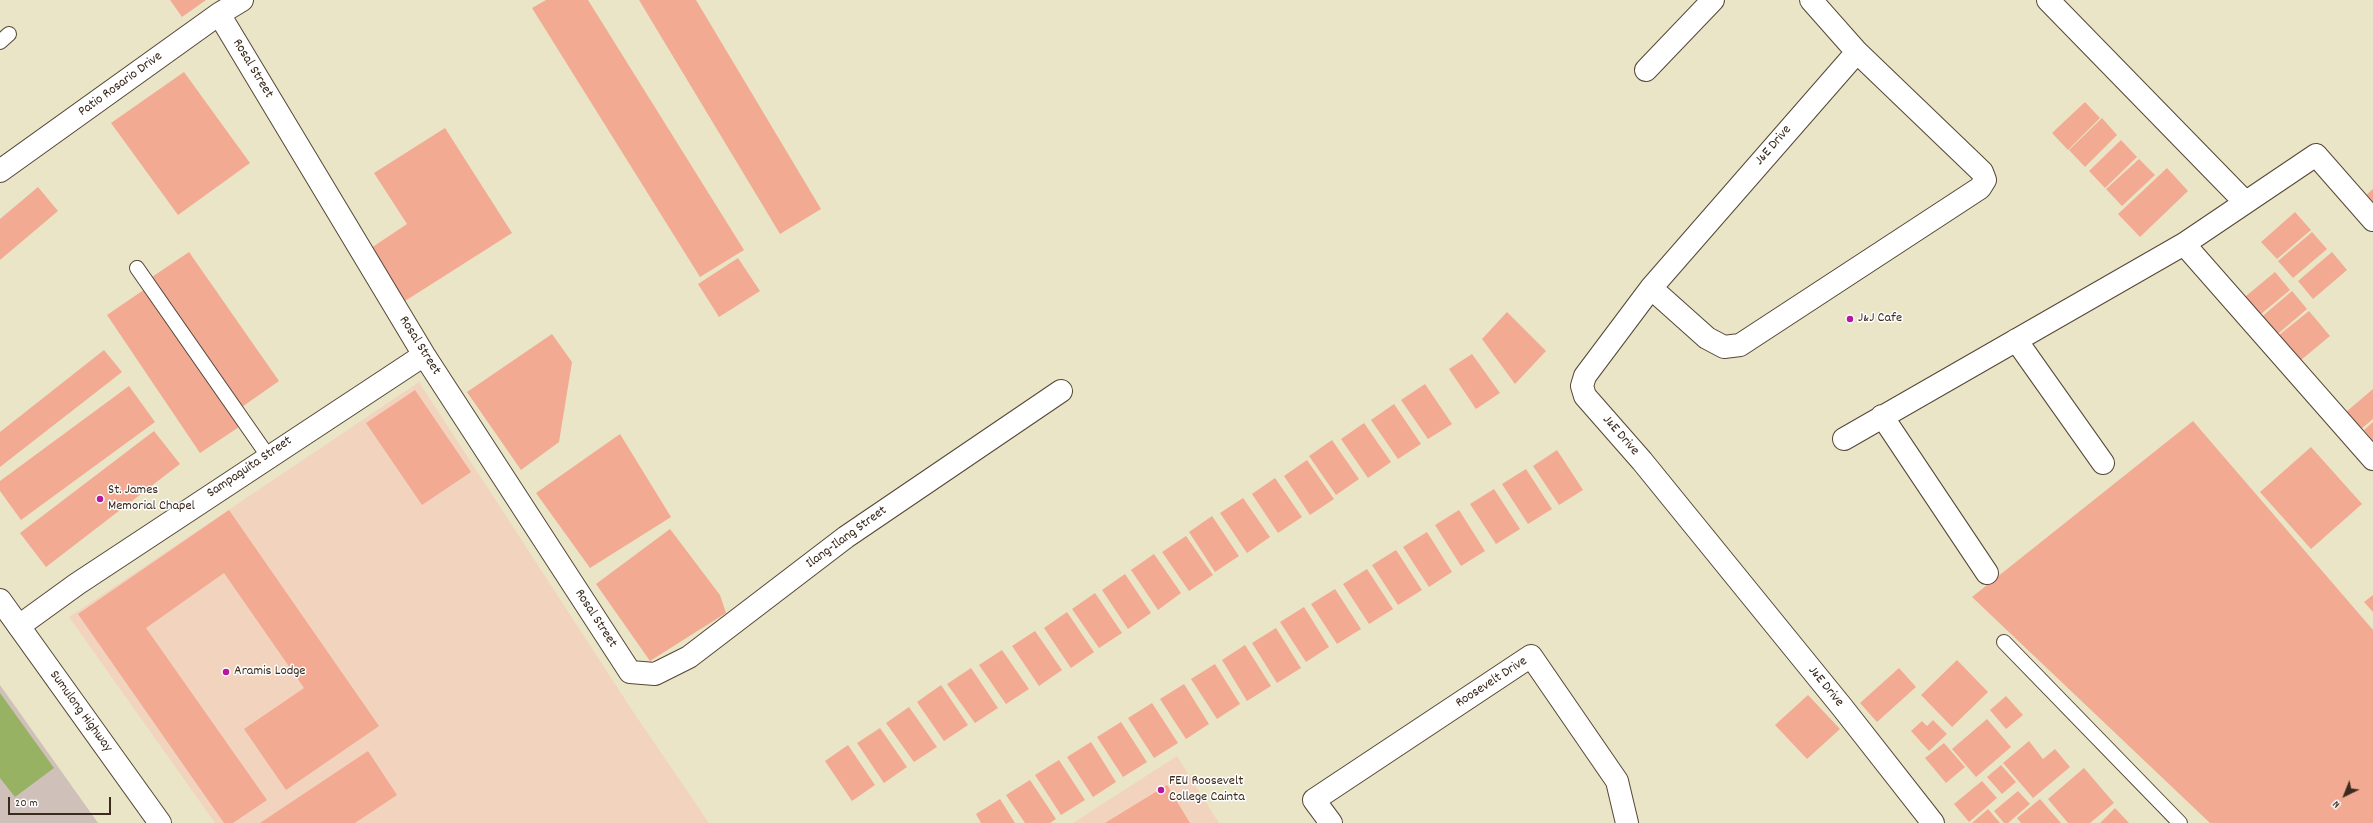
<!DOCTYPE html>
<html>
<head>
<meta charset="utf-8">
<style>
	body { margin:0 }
	#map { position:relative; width:2373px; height:823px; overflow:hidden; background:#eae5c6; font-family:Dekko,sans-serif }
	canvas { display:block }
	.north { position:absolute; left:2325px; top:775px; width:40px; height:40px; -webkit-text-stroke:3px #fff; paint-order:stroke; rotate:223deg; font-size:11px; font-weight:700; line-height:16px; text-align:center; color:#3b2a1e }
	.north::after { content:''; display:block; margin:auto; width:14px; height:18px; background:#3b2a1e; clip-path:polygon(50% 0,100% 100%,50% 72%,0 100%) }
	.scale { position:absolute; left:8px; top:797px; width:103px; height:18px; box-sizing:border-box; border:2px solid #3b2a1e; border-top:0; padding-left:5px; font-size:12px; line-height:14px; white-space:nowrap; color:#3b2a1e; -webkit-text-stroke:3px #fff; paint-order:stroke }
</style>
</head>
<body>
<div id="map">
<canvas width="2373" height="823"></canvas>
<div class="north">N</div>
<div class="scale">20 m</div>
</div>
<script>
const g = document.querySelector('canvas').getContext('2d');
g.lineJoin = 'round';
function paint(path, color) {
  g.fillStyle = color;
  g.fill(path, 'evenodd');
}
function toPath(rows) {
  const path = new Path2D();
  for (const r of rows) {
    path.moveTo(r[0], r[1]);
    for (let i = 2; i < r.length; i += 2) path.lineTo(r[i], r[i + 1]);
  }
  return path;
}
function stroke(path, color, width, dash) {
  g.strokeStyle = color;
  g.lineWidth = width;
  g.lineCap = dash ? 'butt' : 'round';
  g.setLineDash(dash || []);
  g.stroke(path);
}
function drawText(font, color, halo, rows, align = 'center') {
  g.font = font + ' Dekko,sans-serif';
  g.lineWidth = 3;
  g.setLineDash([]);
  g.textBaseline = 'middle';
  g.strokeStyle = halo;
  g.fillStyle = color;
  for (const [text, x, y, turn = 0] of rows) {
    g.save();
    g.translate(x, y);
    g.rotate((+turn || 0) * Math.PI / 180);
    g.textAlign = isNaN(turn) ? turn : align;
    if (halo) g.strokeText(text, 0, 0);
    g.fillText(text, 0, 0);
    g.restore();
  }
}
paint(toPath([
	[419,382,632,710,709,823,215,823,69,617],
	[1177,756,1219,823,1073,823]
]), '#f2d4be');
paint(toPath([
	[0,685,98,823,0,823]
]), '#cfc0ba');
paint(toPath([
	[0,693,54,768,15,797,0,778]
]), '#98b264');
paint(toPath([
	[170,0,206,0,182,17],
	[546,0,588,0,744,250,700,277,532,8],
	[639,0,696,0,821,209,780,234],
	[184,72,250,163,178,215,111,123],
	[2085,102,2100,118,2068,150,2052,133],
	[2102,118,2117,135,2085,167,2069,150],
	[445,128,512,233,405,301,371,248,407,224,374,173],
	[2121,140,2137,157,2105,188,2089,171],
	[2139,159,2155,175,2122,206,2106,189],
	[2167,168,2188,191,2140,237,2118,214],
	[38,187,58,211,0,260,0,219],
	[2373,189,2373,205,2365,196],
	[2295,212,2311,230,2277,259,2261,242],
	[2312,232,2327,249,2293,278,2278,261],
	[189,252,279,381,239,409,149,279],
	[2332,252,2347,270,2313,299,2298,281],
	[738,258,760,291,719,317,698,284],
	[2275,272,2290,290,2255,319,2240,301],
	[145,289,239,427,200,453,107,315],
	[2292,291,2307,309,2273,338,2258,320],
	[2309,311,2330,336,2295,365,2274,339],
	[1507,312,1546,351,1515,384,1482,339],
	[552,334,572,362,559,442,521,470,467,392],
	[104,350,122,372,0,467,0,432],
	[1472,354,1500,393,1476,409,1449,369],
	[1425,384,1452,424,1428,439,1401,400],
	[129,386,155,422,21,520,0,491,0,481],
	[2373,389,2373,419,2361,429,2346,412],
	[415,390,471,472,422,505,366,423],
	[1394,404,1421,444,1398,459,1371,420],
	[2193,421,2373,630,2373,823,2210,823,1972,597],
	[2373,422,2373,441,2364,430],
	[1364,423,1391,462,1368,478,1341,439],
	[154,431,180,464,46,567,20,533],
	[620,434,671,517,590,568,536,493],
	[1332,440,1359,479,1336,495,1309,456],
	[2311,447,2362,504,2311,549,2260,492],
	[1557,450,1583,490,1559,505,1533,466],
	[1307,460,1334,499,1310,515,1284,476],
	[1526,469,1552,509,1528,524,1502,484],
	[1275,478,1302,517,1278,533,1252,494],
	[1494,489,1520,529,1496,544,1470,504],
	[1243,498,1270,537,1247,553,1220,513],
	[229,510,379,726,286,790,244,729,304,688,224,573,146,628,267,800,233,823,224,823,78,614],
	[1459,510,1485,551,1461,566,1435,525],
	[1212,516,1239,556,1215,572,1189,532],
	[670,529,720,595,726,613,650,661,596,584],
	[1427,532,1452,572,1429,587,1403,547],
	[1186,536,1213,575,1189,591,1162,552],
	[1396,550,1422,590,1398,605,1372,565],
	[1154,554,1181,593,1158,610,1131,570],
	[1367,569,1393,609,1369,624,1343,584],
	[1125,574,1151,613,1128,629,1102,590],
	[1335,589,1361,629,1337,644,1311,604],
	[1095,593,1122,633,1099,648,1072,609],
	[2373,595,2373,612,2364,602],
	[1304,607,1329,647,1306,662,1280,622],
	[1067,612,1094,652,1071,668,1044,628],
	[1276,628,1301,668,1277,683,1252,643],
	[1035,631,1062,670,1039,686,1012,646],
	[1245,645,1271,686,1247,701,1222,660],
	[1002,650,1029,689,1006,704,979,665],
	[1957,660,1988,692,1952,727,1921,695],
	[1215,664,1240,704,1217,719,1191,679],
	[971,668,998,708,975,723,947,684],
	[1899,668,1916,687,1877,722,1860,703],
	[1184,684,1209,724,1186,739,1160,699],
	[941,685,968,725,944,741,917,702],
	[1808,695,1840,729,1807,759,1775,725],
	[2006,696,2023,715,2006,729,1990,710],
	[1152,703,1178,743,1154,758,1128,718],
	[909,707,937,747,914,762,886,723],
	[1987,719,2011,747,1976,777,1952,749],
	[1933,720,1947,734,1929,751,1911,731,1922,721,1927,726],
	[1121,722,1147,762,1123,777,1097,737],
	[880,728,907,767,884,783,857,743],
	[2029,741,2043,759,2055,749,2070,767,2033,798,2003,763],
	[1091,742,1116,782,1093,797,1067,757],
	[1944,743,1965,767,1946,783,1925,758],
	[848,745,875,785,852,801,825,761],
	[368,751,397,795,355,823,260,823],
	[1059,760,1085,800,1061,815,1035,775],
	[2001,765,2016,782,2002,794,1987,777],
	[2084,768,2114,803,2090,823,2068,823,2048,799],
	[1030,780,1056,819,1050,823,1025,823,1006,795],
	[1982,781,1997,798,1969,822,1954,804],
	[1167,785,1190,823,1105,823],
	[2018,791,2030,804,2008,823,2004,823,1994,811],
	[1000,799,1015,823,981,823,976,814],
	[2040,799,2061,823,2021,823,2017,818],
	[2115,808,2129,823,2100,823],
	[1988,809,2000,823,1972,823]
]), '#f3aa93');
const lane = toPath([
	[0,42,9,34],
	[137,268,268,456],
	[2004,642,2180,823]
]);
const street = toPath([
	[2048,0,2245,202],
	[219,14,424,355,630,672,655,674,689,657,846,537,1061,391],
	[1857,52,1651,288,1585,376,1582,386,1585,396,1642,461,1842,707,1933,823],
	[1646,70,1713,0],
	[0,171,219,14,242,0],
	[2184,244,2373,459],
	[1651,288,1707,338,1724,347,1740,345,1980,188,1985,180,1982,172,1857,52,1811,0],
	[2016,340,2103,463],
	[1882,416,1987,573],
	[1844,439,2184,244,2316,155,2373,220],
	[19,626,77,584,424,355],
	[1331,823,1314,800,1531,656,1617,781,1627,823]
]);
const secondary = toPath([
	[0,600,160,823]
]);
stroke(lane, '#554637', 16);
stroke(street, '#554637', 24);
stroke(secondary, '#554637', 24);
stroke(lane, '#fff', 14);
stroke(street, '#fff', 22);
stroke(secondary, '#fff', 22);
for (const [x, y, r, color] of [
	[1850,319,4,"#b5179e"],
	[100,499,4,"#b5179e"],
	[226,672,4,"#b5179e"],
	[1161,790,4,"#b5179e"]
]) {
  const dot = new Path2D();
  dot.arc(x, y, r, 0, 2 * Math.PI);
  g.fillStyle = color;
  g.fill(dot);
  stroke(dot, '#fff', 1.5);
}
drawText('14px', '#3b2a1e', '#fff', [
	["Rosal Street",252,69,59],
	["Patio Rosario Drive",121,85,-36],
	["J&E Drive",1774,146,-49],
	["Rosal Street",419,346,58],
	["J&E Drive",1620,436,49],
	["Sampaguita Street",250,468,-34],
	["Ilang-Ilang Street",847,538,-36],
	["Rosal Street",595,619,57],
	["Roosevelt Drive",1492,683,-33],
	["J&E Drive",1825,687,51],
	["Sumulong Highway",80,712,54]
]);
drawText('14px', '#3b2a1e', '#fff', [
	["J&J Cafe",1858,319],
	["St. James",108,491],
	["Memorial Chapel",108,507],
	["Aramis Lodge",234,672],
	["FEU Roosevelt",1169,782],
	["College Cainta",1169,798]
], 'left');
</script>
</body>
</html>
